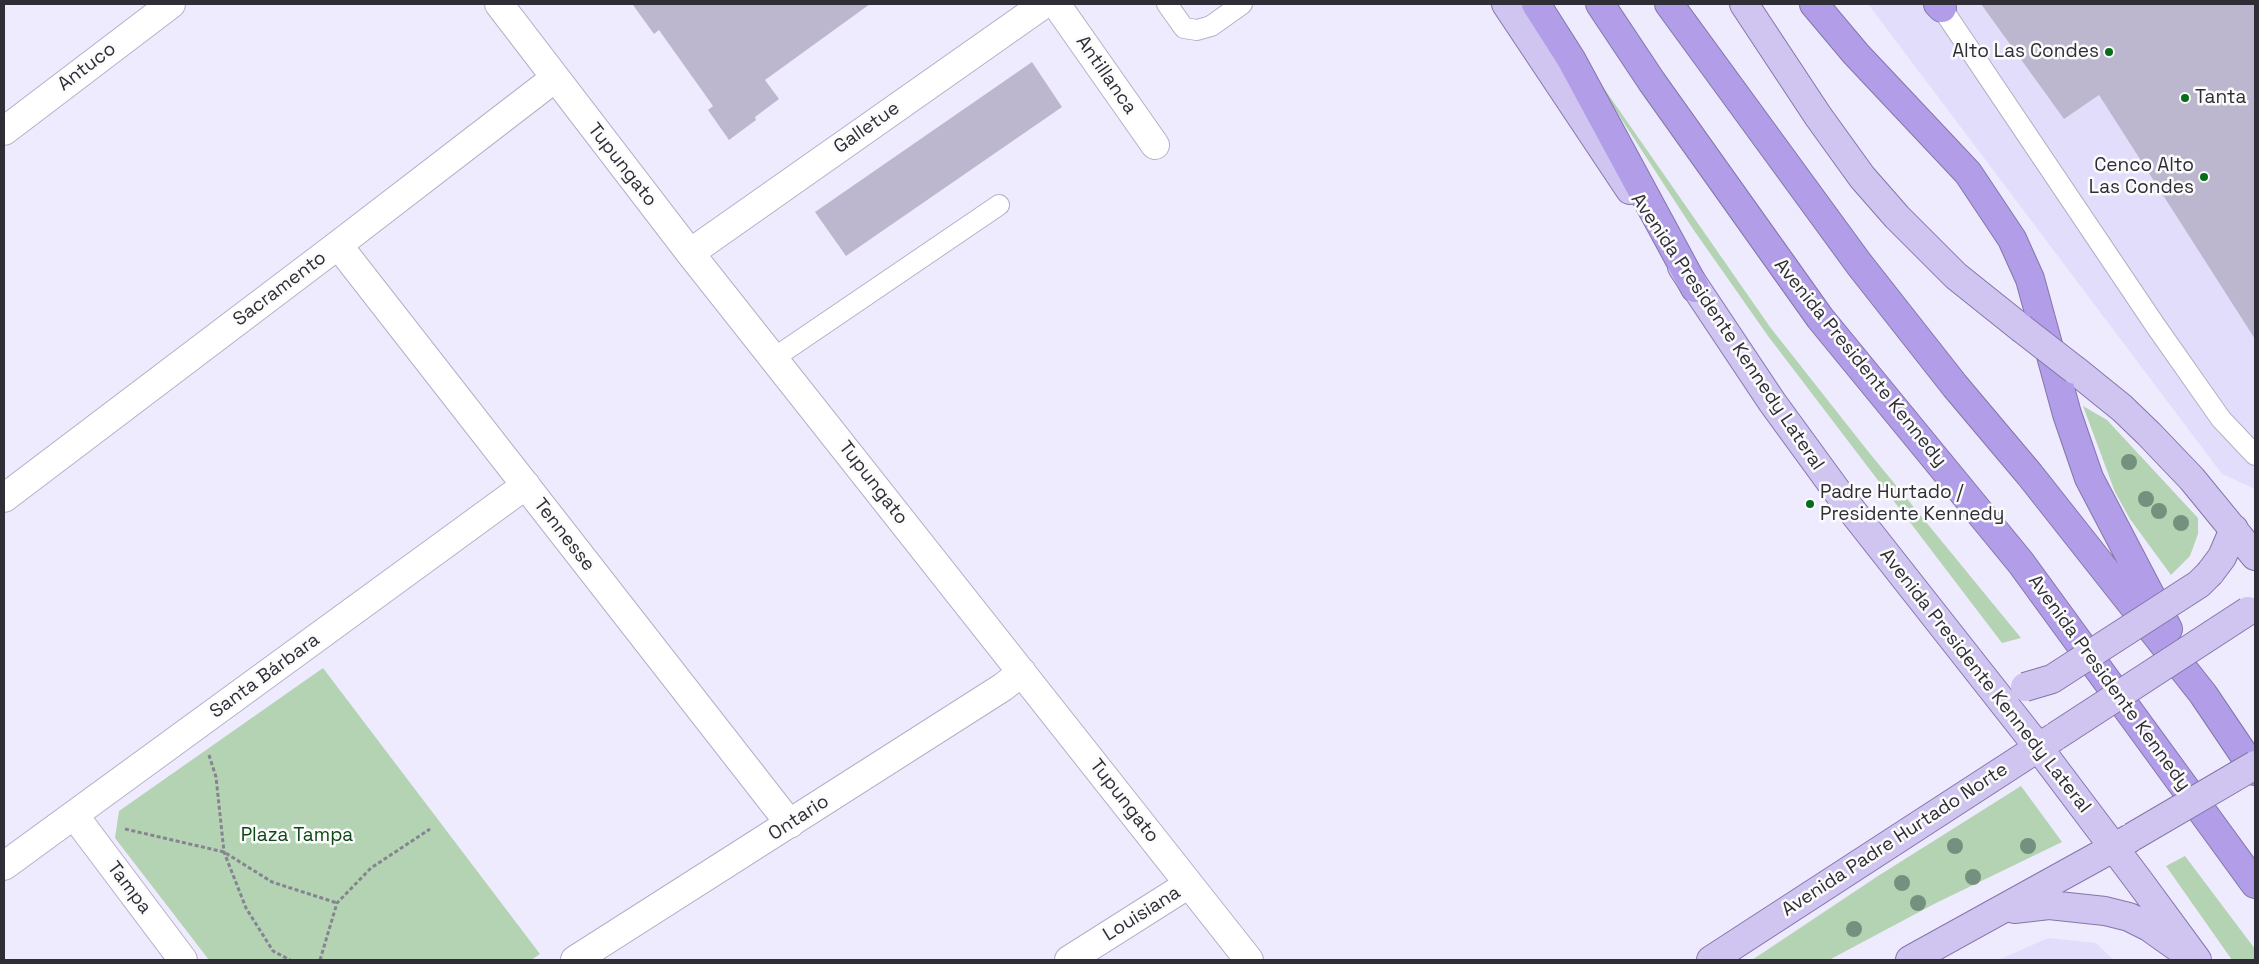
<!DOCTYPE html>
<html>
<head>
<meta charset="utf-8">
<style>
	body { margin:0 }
	#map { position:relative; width:2259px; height:964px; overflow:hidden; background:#efebfe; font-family:"Space Grotesk",sans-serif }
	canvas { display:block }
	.frame { position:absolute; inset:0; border:5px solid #2f2d36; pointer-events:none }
</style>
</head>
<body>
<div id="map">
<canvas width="2259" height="964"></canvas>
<div class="frame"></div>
</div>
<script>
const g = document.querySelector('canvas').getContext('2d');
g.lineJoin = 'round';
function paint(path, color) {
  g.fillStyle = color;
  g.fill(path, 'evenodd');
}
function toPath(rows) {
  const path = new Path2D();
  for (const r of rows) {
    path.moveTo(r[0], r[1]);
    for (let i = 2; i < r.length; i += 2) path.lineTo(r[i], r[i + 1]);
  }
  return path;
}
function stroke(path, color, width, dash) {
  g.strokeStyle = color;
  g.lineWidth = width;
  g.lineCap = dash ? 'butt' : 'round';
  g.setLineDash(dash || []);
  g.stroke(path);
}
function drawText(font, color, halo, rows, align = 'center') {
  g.font = font + ' "Space Grotesk",sans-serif';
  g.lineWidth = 5;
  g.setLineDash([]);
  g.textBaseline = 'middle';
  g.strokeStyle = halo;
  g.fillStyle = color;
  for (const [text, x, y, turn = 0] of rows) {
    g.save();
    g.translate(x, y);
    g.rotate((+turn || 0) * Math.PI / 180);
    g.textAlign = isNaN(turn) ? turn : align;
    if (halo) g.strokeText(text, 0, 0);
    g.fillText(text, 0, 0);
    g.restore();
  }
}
paint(toPath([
	[1868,4,2255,4,2255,489,2222,474],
	[2048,938,2096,943,2114,960,1998,960]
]), '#e3ddfc');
paint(toPath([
	[1562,28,1770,327,1867,450,2021,638,2002,643,1768,336,1693,229],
	[2083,406,2107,420,2198,518,2198,534,2190,556,2171,575,2130,519,2115,492],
	[323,668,540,954,531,960,209,960,115,838,119,811],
	[2021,786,2062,842,1936,903,1829,960,1752,960,1878,876],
	[2185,856,2255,949,2255,960,2232,960,2166,866]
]), '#b3d3b3');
paint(toPath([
	[635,4,870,4,765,80,779,99,755,117,756,120,729,140,708,110,713,106,659,30,654,34,633,5],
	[1981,4,2255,4,2255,339,2099,95,2064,119],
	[1032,62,1062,107,846,256,815,212]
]), '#bcb7ce');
const service = toPath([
	[1167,4,1184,28,1197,30,1211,26,1242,4],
	[1939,4,2155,325,2221,419,2255,455],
	[774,358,999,205]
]);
const minor = toPath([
	[499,4,690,253,1249,960],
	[1056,4,1155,145],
	[4,131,171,4],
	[338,245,790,824],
	[690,253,1044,4],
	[4,498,338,245,555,78],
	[74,815,183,960],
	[4,866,526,485],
	[575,960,1003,687,1022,672],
	[1069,960,1189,884]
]);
const primary = toPath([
	[1506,4,1630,190],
	[1744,4,1818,116,1862,177,1897,217,1956,276,2021,328],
	[1682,267,1772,402,1842,498,2038,747,2139,881,2197,960],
	[2075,370,2122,408,2149,434,2192,479,2255,556],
	[2210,573,2222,557,2234,529],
	[2014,909,2049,905,2105,911,2129,917,2149,927,2180,949],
	[1711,960,2053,738],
	[1910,960,2129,839]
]);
const motorway = toPath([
	[1536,4,1571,59,1695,288],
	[1600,4,1652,82,1820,318,2021,563,2255,884],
	[1669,4,1859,264,1955,386,2030,475,2203,694,2255,771],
	[1814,4,1856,54,1968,173,2012,239,2030,279,2067,414,2089,478,2168,629],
	[1938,4,1942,8]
]);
stroke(service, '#b5b0c6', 22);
stroke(minor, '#b5b0c6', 30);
stroke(primary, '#8476aa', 30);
stroke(motorway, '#8476aa', 30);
stroke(toPath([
	[209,755,216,777,224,852,246,908,273,951,290,960],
	[125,829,224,852,272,882,337,903],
	[320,960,337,903,371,868,430,829]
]), '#868491', 3, [4, 2.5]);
stroke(service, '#fff', 20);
stroke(minor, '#fff', 28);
stroke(primary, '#d0c4f1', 28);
stroke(motorway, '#b19de8', 28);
const primaryBridge = toPath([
	[2021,328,2075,370],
	[2025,687,2052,679,2199,584,2210,573],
	[2056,736,2248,611],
	[2132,837,2255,765]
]);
stroke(primaryBridge, '#8476aa', 30, []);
stroke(primaryBridge, '#d0c4f1', 28);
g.fillStyle = '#74907e';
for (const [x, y] of [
	[2129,462],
	[2146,499],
	[2159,511],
	[2181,523],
	[1955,846],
	[2028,846],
	[1973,877],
	[1902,883],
	[1918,903],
	[1854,929]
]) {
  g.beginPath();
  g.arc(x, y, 8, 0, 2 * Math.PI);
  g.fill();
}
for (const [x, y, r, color] of [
	[2109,52,5,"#056d1c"],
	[2185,98,5,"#056d1c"],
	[2204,177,5,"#056d1c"],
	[1810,504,5,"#056d1c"]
]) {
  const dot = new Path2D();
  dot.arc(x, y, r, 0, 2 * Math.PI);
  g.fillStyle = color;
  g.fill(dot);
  stroke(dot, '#fbfbfb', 2);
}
drawText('19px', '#2f2d36', '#fbfbfb', [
	["Alto Las Condes",2099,52],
	["Tanta",2195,98,"left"],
	["Cenco Alto",2194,166],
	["Las Condes",2194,188],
	["Padre Hurtado /",1820,493,"left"],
	["Presidente Kennedy",1820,515,"left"]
], 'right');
drawText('19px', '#2f2d36', '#fbfbfb', [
	["Antuco",87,67,-37],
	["Antillanca",1106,75,55],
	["Galletue",867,128,-35],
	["Tupungato",622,165,52],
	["Sacramento",280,289,-37],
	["Avenida Presidente Kennedy Lateral",1727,332,56],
	["Avenida Presidente Kennedy",1860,363,51],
	["Tupungato",873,483,52],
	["Tennesse",564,535,52],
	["Santa Bárbara",265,676,-36],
	["Avenida Presidente Kennedy Lateral",1985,681,52],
	["Avenida Presidente Kennedy",2109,683,54],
	["Tupungato",1124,801,52],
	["Ontario",799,818,-33],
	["Avenida Padre Hurtado Norte",1895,840,-33],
	["Tampa",129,888,53],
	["Louisiana",1142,914,-32]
]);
drawText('19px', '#0f4616', '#fbfbfb', [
	["Plaza Tampa",297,836]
]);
</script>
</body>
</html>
